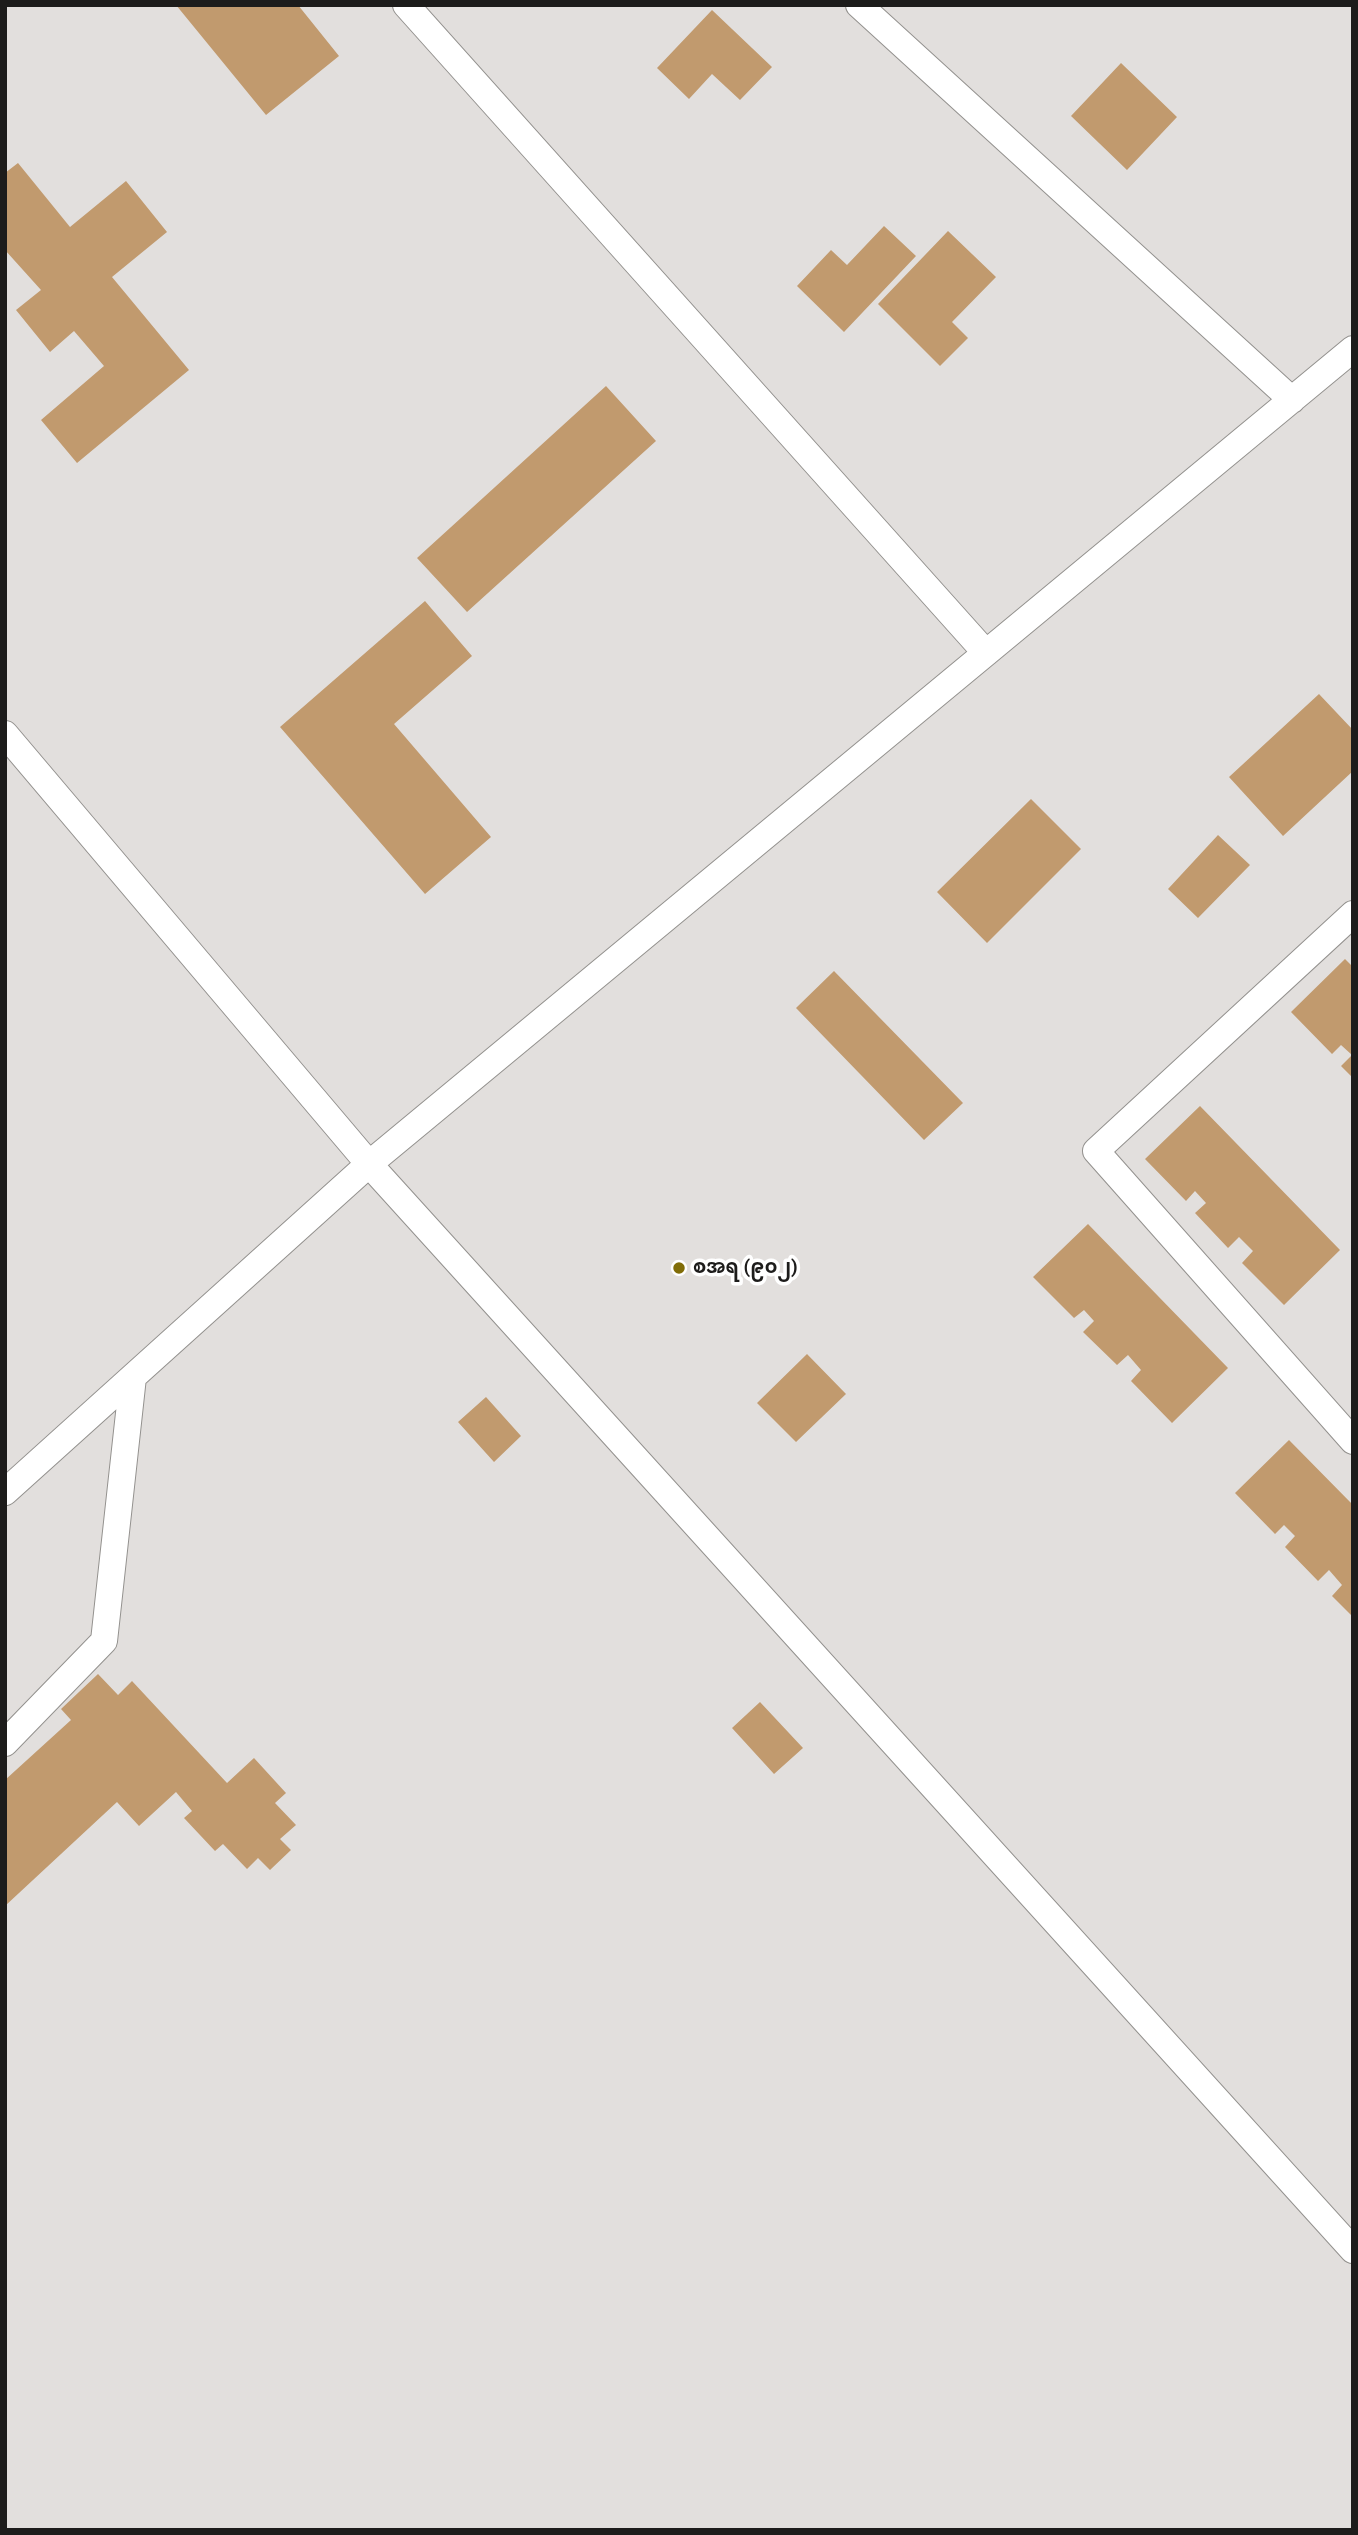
<!DOCTYPE html>
<html>
<head>
<meta charset="utf-8">
<style>
	body { margin:0 }
	#map { position:relative; width:1358px; height:2535px; overflow:hidden; background:#e2dfdd; font-family:Roboto,sans-serif }
	canvas { display:block }
	.frame { position:absolute; inset:0; border:7px solid #1d1c1b; pointer-events:none }
</style>
</head>
<body>
<div id="map">
<canvas width="1358" height="2535"></canvas>
<div class="frame"></div>
</div>
<script>
const g = document.querySelector('canvas').getContext('2d');
g.lineJoin = 'round';
function paint(path, color) {
  g.fillStyle = color;
  g.fill(path, 'evenodd');
}
function toPath(rows) {
  const path = new Path2D();
  for (const r of rows) {
    path.moveTo(r[0], r[1]);
    for (let i = 2; i < r.length; i += 2) path.lineTo(r[i], r[i + 1]);
  }
  return path;
}
function stroke(path, color, width, dash) {
  g.strokeStyle = color;
  g.lineWidth = width;
  g.lineCap = dash ? 'butt' : 'round';
  g.setLineDash(dash || []);
  g.stroke(path);
}
function drawText(font, color, halo, rows, align = 'center') {
  g.font = font + ' Roboto,"Noto Sans Myanmar",sans-serif';
  g.lineWidth = 7;
  g.setLineDash([]);
  g.textBaseline = 'middle';
  g.strokeStyle = halo;
  g.fillStyle = color;
  for (const [text, x, y, turn = 0] of rows) {
    g.save();
    g.translate(x, y);
    g.rotate((+turn || 0) * Math.PI / 180);
    g.textAlign = isNaN(turn) ? turn : align;
    if (halo) g.strokeText(text, 0, 0);
    g.fillText(text, 0, 0);
    g.restore();
  }
}
paint(toPath([
	[176,5,298,5,339,56,266,115],
	[712,10,772,67,740,100,712,74,689,99,657,68],
	[1121,63,1177,117,1127,170,1071,116],
	[18,163,70,227,126,181,167,232,112,277,189,370,77,463,41,420,104,366,74,331,50,352,16,310,41,290,5,250,5,173],
	[884,226,916,256,844,332,797,286,831,250,847,265],
	[948,231,996,277,952,322,968,338,940,366,878,304],
	[606,386,656,441,467,612,417,558],
	[425,601,472,656,394,724,491,837,425,894,280,727],
	[1319,694,1353,730,1353,771,1283,836,1229,777],
	[1031,799,1081,849,987,943,937,892],
	[1218,835,1250,865,1198,918,1168,889],
	[1345,959,1353,967,1353,1078,1341,1066,1352,1055,1341,1045,1332,1054,1291,1012],
	[834,971,963,1103,924,1140,796,1008],
	[1200,1106,1340,1250,1284,1305,1242,1263,1253,1251,1239,1237,1228,1248,1195,1213,1206,1203,1195,1191,1186,1201,1145,1159],
	[1088,1224,1228,1368,1172,1423,1131,1381,1141,1370,1128,1355,1117,1365,1083,1332,1094,1321,1084,1310,1074,1318,1033,1277],
	[807,1354,846,1394,796,1442,757,1403],
	[486,1397,521,1436,494,1462,458,1422],
	[1289,1440,1353,1505,1353,1617,1332,1596,1342,1585,1329,1570,1318,1581,1285,1547,1295,1536,1284,1525,1275,1534,1235,1493],
	[98,1674,118,1695,132,1681,227,1783,254,1758,286,1793,275,1803,296,1825,280,1839,291,1850,270,1870,258,1858,247,1869,223,1844,215,1851,184,1818,192,1811,176,1792,139,1826,117,1802,5,1906,5,1780,71,1720,61,1709],
	[760,1702,803,1748,774,1774,732,1728]
]), '#c19a6e');
const service = toPath([
	[406,5,986,653],
	[859,5,1292,400],
	[5,734,369,1164,1353,2250],
	[1353,914,1096,1151,1353,1441],
	[5,1492,369,1164,1353,349],
	[5,1743,104,1641,133,1377]
]);
stroke(service, '#93918e', 28);
stroke(service, '#fff', 26);
for (const [x, y, r, color] of [
	[679,1268,7,"#806c07"]
]) {
  const dot = new Path2D();
  dot.arc(x, y, r, 0, 2 * Math.PI);
  g.fillStyle = color;
  g.fill(dot);
  stroke(dot, '#fff', 2.5);
}
drawText('bold 19px', '#1d1c1b', '#fff', [
	["စအရ (၉၀၂)",693,1268]
], 'left');
</script>
</body>
</html>
